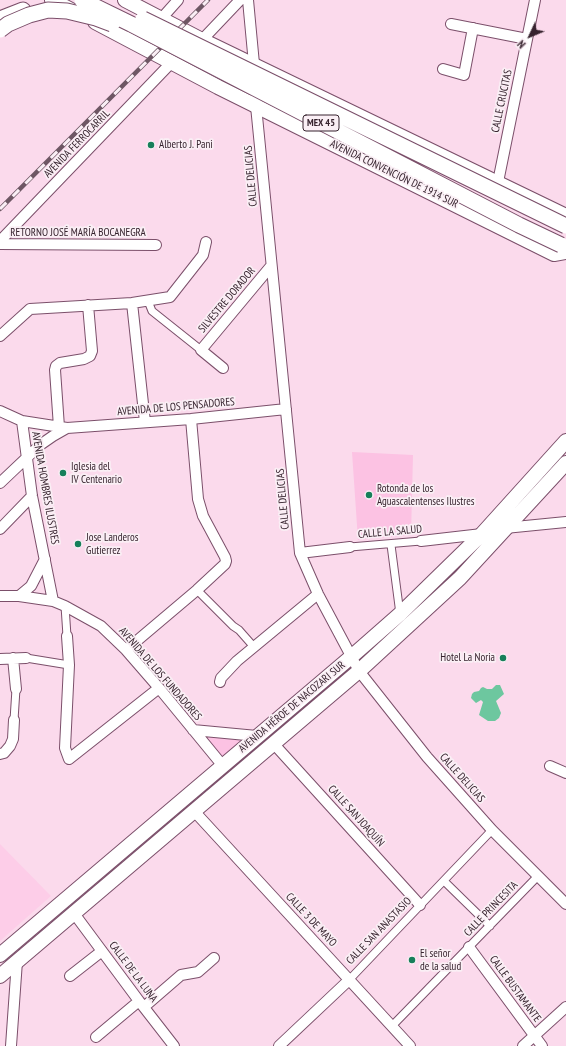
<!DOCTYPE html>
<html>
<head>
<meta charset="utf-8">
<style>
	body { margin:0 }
	#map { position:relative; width:566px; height:1046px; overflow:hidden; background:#fbdaec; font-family:"PT Sans Narrow",sans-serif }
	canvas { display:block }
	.north { position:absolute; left:510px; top:16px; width:40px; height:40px; -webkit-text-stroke:3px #faeff5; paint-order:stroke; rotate:226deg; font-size:11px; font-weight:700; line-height:16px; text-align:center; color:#36232e }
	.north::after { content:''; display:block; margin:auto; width:14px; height:18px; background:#36232e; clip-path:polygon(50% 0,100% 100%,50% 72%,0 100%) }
</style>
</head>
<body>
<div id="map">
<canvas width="566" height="1046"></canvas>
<div class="north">N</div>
</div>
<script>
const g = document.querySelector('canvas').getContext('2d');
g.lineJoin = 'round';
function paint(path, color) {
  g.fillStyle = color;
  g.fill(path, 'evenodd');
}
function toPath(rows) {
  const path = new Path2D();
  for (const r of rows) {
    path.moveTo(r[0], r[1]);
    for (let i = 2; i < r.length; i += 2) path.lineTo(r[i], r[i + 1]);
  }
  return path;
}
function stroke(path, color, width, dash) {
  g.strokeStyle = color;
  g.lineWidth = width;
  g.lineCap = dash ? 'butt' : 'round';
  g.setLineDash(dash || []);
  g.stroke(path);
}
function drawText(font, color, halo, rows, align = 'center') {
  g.font = font + ' "PT Sans Narrow",sans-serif';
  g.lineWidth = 3.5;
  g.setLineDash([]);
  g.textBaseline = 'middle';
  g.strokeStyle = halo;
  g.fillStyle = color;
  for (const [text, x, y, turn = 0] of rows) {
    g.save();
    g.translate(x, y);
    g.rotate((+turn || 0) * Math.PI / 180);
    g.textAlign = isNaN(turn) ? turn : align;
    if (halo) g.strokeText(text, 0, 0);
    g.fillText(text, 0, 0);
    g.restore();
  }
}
paint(toPath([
	[0,844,51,896,0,941]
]), '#fdcde8');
paint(toPath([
	[352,452,413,455,411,535,358,540],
	[199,733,242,739,221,759]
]), '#fcc2e3');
paint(toPath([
	[496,685,500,685,504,694,496,701,501,713,499,718,495,721,488,721,479,715,483,702,481,700,476,703,471,698,472,694,474,692,479,691,481,688,483,687,487,689,492,689]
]), '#6dc79f');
const pedestrian = toPath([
	[148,301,152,311,201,350],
	[391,545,400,614],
	[350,547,421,541],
	[197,590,233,626,239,630,254,647],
	[65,606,67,636],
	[26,658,69,665],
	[14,720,16,689],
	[444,881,490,926],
	[349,980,492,830],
	[392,1026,538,876]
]);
const minor = toPath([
	[248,0,254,64,256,106,300,553,318,594,359,671,427,757,492,830,566,904],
	[161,19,178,0],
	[451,24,527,39],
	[202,40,240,0],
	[443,69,464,75,473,28],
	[498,182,535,0],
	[0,241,171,63],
	[0,244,156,245],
	[132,303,145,422],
	[0,336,30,309,132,303,170,297,203,255,206,242],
	[223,368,201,350,271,266],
	[0,411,22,421,67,428,191,419,286,409],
	[22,421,32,496,53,601],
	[59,427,55,370,56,366,60,363,84,359,90,356,92,351,88,305],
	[0,483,40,445,53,436,67,428],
	[505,528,566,522],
	[0,529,32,496],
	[421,541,482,534],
	[300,553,350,547],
	[0,596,19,596,53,601,65,606,101,626,126,650,159,688,223,766],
	[19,596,31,586,45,559],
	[67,636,69,665,65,748,69,759,159,688],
	[126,650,197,590,225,564,226,561,225,557,203,516,198,499,191,419],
	[13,658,16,689],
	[0,659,26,658],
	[220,682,221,678,237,661,318,594],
	[193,730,257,736],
	[273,743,420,905],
	[0,754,4,753,10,746,13,739,14,720],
	[550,766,566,773],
	[194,811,410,1046],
	[73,912,139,1001,174,1046],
	[469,947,542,1046],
	[70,976,102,951],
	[144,1007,181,975,198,972,214,958],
	[96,1037,139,1001],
	[11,1046,17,961],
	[279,1046,349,980],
	[523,1046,566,1007]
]);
const secondary = toPath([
	[52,0,75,12],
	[125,0,202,40,566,216],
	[95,22,218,87,554,254,566,252],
	[0,955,351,657,400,614,482,534,566,441],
	[0,976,359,671,460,578,566,463]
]);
const primary = toPath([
	[0,19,23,10]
]);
stroke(pedestrian, '#7b4f6a', 9);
stroke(minor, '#7b4f6a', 12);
stroke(secondary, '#7b4f6a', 16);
stroke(primary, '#7b4f6a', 17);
stroke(pedestrian, '#fff', 7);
stroke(minor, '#fff', 10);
stroke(secondary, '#fff', 14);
stroke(primary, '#fff', 15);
const rail = toPath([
	[0,209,208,0]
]);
stroke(rail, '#6e5764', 4.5);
stroke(rail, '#faeff5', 3, [9]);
const primaryBridge = toPath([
	[82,0,131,24,519,225,561,245],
	[143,19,566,226],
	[0,30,8,24,29,15,48,10,67,11,96,18,112,24]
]);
stroke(primaryBridge, '#7b4f6a', 17, []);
stroke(primaryBridge, '#fff', 15);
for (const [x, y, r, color] of [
	[151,145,4,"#167f5a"],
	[63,473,4,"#167f5a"],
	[369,495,4,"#167f5a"],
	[78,544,4,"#167f5a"],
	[503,658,4,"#167f5a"],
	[412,960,4,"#167f5a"]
]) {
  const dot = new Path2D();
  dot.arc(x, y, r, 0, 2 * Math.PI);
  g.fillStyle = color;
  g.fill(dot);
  stroke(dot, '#faeff5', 1.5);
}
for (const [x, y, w] of [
	[321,123,36]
]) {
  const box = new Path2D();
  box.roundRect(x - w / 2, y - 8, w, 16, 3);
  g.fillStyle = '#faeff5';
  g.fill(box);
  stroke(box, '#36232e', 1);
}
drawText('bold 10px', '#36232e', null, [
	["MEX 45",321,123]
]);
drawText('11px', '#36232e', '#faeff5', [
	["CALLE CRUCITAS",502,101,-78],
	["AVENIDA FERROCARRIL",77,144,-46],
	["AVENIDA CONVENCIÓN DE 1914 SUR",394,174,26],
	["CALLE DELICIAS",251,176,-95],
	["RETORNO JOSÉ MARÍA BOCANEGRA",78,233],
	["SILVESTRE DORADOR",227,300,-50],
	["AVENIDA DE LOS PENSADORES",176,407,-5],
	["AVENIDA HOMBRES ILUSTRES",45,488,80],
	["CALLE DELICIAS",283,499,-95],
	["CALLE LA SALUD",390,532,-5],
	["AVENIDA DE LOS FUNDADORES",160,674,49],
	["AVENIDA HÉROE DE NACOZARI SUR",292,707,-40],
	["CALLE DELICIAS",462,778,48],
	["CALLE SAN JOAQUÍN",356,816,48],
	["CALLE PRINCESITA",491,909,-46],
	["CALLE 3 DE MAYO",311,920,47],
	["CALLE SAN ANASTASIO",379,931,-46],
	["CALLE DE LA LUNA",133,972,53],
	["CALLE BUSTAMANTE",515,989,54]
]);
drawText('11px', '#36232e', '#faeff5', [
	["Alberto J. Pani",159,145],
	["Iglesia del",71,467],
	["IV Centenario",71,480],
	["Rotonda de los",377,489],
	["Aguascalentenses Ilustres",377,502],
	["Jose Landeros",86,538],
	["Gutierrez",86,551],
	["Hotel La Noria",495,658,"right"],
	["El señor",420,954],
	["de la salud",420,967]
], 'left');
</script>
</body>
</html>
